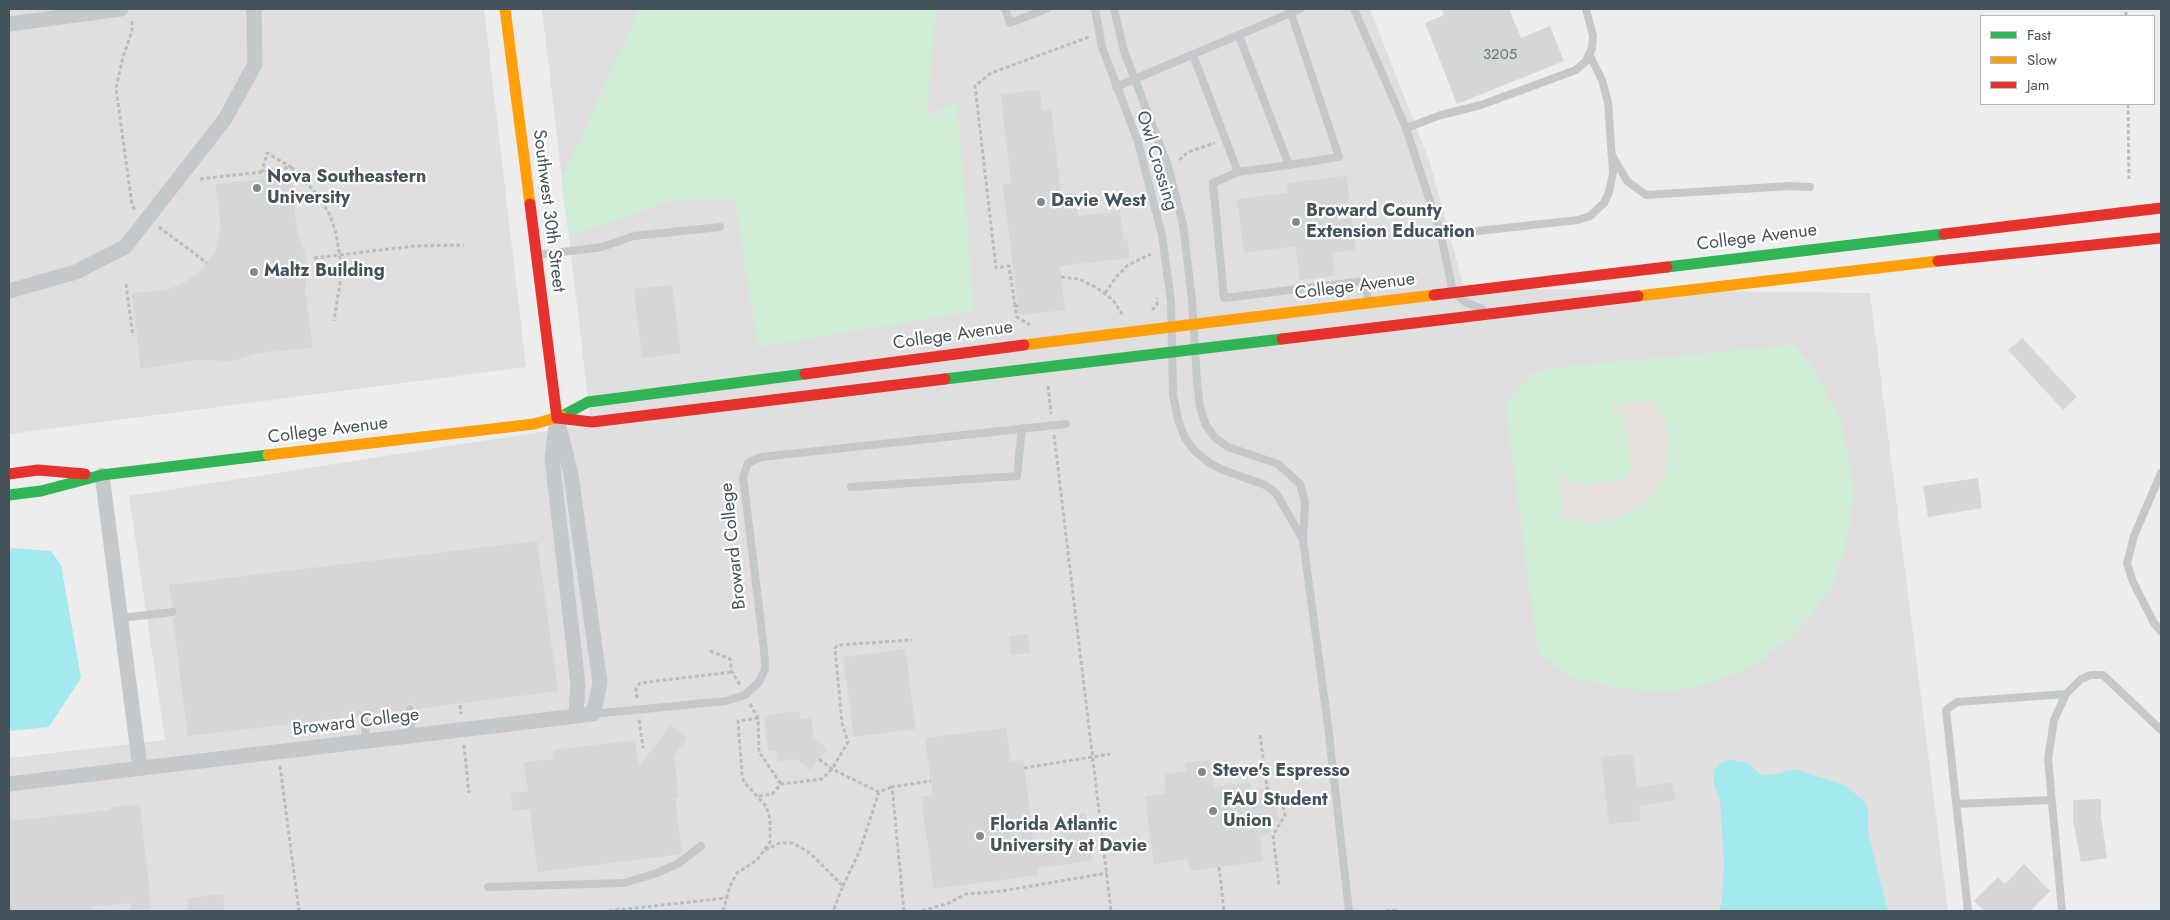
<!DOCTYPE html>
<html>
<head>
<meta charset="utf-8">
<style>
	body { margin:0 }
	#map { position:relative; width:2170px; height:920px; overflow:hidden; background:#eeeded; font-family:Jost,sans-serif }
	canvas { display:block }
	.frame { position:absolute; inset:0; border:10px solid #44535a; pointer-events:none }
	.legend { position:absolute; left:1980px; top:15px; width:175px; height:90px; box-sizing:border-box; background:#fff; border:1px solid #b4babd; margin:0; padding:6px 9px; list-style:none; font-size:15px; color:#44535a }
	.legend li { display:flex; align-items:center; gap:10px; height:25px }
	.legend b { width:25px; border:1px solid #b4babd }
</style>
</head>
<body>
<div id="map">
<canvas width="2170" height="920"></canvas>
<div class="frame"></div>
<ul class="legend">
<li><b style="height:6px;background:#30b455"></b>Fast</li>
<li><b style="height:6px;background:#ff9f0a"></b>Slow</li>
<li><b style="height:6px;background:#e5322d"></b>Jam</li>
</ul>
</div>
<script>
const g = document.querySelector('canvas').getContext('2d');
g.lineJoin = 'round';
function paint(path, color) {
  g.fillStyle = color;
  g.fill(path, 'evenodd');
}
function toPath(rows) {
  const path = new Path2D();
  for (const r of rows) {
    path.moveTo(r[0], r[1]);
    for (let i = 2; i < r.length; i += 2) path.lineTo(r[i], r[i + 1]);
  }
  return path;
}
function stroke(path, color, width, dash) {
  g.strokeStyle = color;
  g.lineWidth = width;
  g.lineCap = dash ? 'butt' : 'round';
  g.setLineDash(dash || []);
  g.stroke(path);
}
function drawText(font, color, halo, rows, align = 'center') {
  g.font = font + ' Jost,sans-serif';
  g.lineWidth = 4.5;
  g.setLineDash([]);
  g.textBaseline = 'middle';
  g.strokeStyle = halo;
  g.fillStyle = color;
  for (const [text, x, y, turn = 0] of rows) {
    g.save();
    g.translate(x, y);
    g.rotate((+turn || 0) * Math.PI / 180);
    g.textAlign = isNaN(turn) ? turn : align;
    if (halo) g.strokeText(text, 0, 0);
    g.fillText(text, 0, 0);
    g.restore();
  }
}
paint(toPath([
	[9,9,484,9,526,367,9,434],
	[542,9,1370,9,1430,163,1464,288,1870,293,1948,911,9,911,9,758,165,740,129,496,591,424]
]), '#e0dedf');
paint(toPath([
	[639,9,936,9,926,116,957,103,974,311,758,347,734,198,667,202,569,236,561,181],
	[1794,345,1807,359,1840,416,1854,488,1851,521,1842,559,1829,592,1797,632,1756,665,1706,685,1665,692,1612,687,1570,677,1538,653,1505,404,1533,372,1567,366]
]), '#d0eed7');
paint(toPath([
	[1654,400,1662,415,1667,431,1669,447,1667,464,1662,480,1653,494,1641,506,1612,521,1595,523,1579,522,1563,517,1558,480,1560,476,1566,476,1567,482,1576,481,1580,486,1625,479,1632,470,1626,425,1623,422,1621,412,1614,413,1614,407,1618,404]
]), '#e6e1dc');
paint(toPath([
	[14,548,51,551,61,565,81,678,49,727,9,731,9,549],
	[1731,760,1749,763,1760,775,1776,774,1795,769,1844,785,1864,801,1868,807,1868,833,1888,911,1719,911,1722,900,1724,864,1720,800,1714,784,1713,771,1721,763]
]), '#a4e9ed');
paint(toPath([
	[1442,9,1509,9,1521,38,1550,26,1564,61,1457,104,1425,23,1444,15],
	[1040,90,1042,111,1051,110,1061,194,1075,192,1078,216,1120,211,1123,240,1127,239,1130,258,1060,266,1065,310,1019,315,1003,184,1011,183,1001,94],
	[291,176,297,230,305,254,307,271,305,291,313,348,256,353,233,361,197,360,141,369,132,293,165,290,182,284,199,273,215,252,221,224,215,184],
	[1346,176,1356,250,1332,253,1335,275,1300,280,1295,246,1244,253,1237,199,1288,193,1287,183],
	[672,285,681,353,642,358,634,289],
	[2022,338,2077,397,2063,410,2008,350],
	[1978,478,1982,508,1928,517,1923,486],
	[537,541,558,691,416,709,413,704,409,703,404,710,370,714,363,709,358,716,188,736,173,618,178,615,178,611,172,606,169,585],
	[1028,634,1030,653,1011,655,1009,636],
	[905,649,916,729,854,737,843,657],
	[799,711,800,719,811,718,813,737,827,749,810,770,797,759,777,761,776,750,768,751,764,716],
	[671,725,687,738,674,756,679,798,675,799,682,854,538,872,530,809,513,811,511,793,528,791,524,762,554,759,553,750,635,740,639,767],
	[1006,728,1011,762,1023,760,1035,855,1064,852,1059,816,1086,813,1092,861,1037,868,1038,875,934,889,921,797,933,795,925,738],
	[1633,754,1637,788,1672,782,1676,800,1639,806,1641,821,1609,824,1601,757],
	[1210,760,1214,787,1250,782,1251,790,1264,789,1266,801,1276,800,1279,821,1269,822,1270,834,1260,836,1263,861,1190,871,1188,859,1154,864,1145,796,1166,794,1164,774,1186,771,1185,763],
	[2101,799,2101,816,2107,858,2081,862,2073,820,2073,800],
	[140,804,151,908,131,910,130,903,90,907,91,911,9,911,9,821,111,810,110,807],
	[2024,864,2050,891,2030,911,1984,911,1974,901,1998,877,2005,884],
	[223,894,225,911,189,911,187,898]
]), '#d5d6d6');
stroke(toPath([
	[2126,16,2126,9],
	[132,21,132,31,123,57,116,88,132,205,135,210],
	[2128,104,2129,179],
	[1179,160,1188,152,1215,143],
	[291,167,316,193,330,215,336,233,342,270,334,321],
	[200,179,262,172,291,167,267,153,262,172],
	[159,227,207,263],
	[314,258,414,246,464,245],
	[1061,277,1079,279,1097,288,1113,300,1122,314],
	[126,284,133,336],
	[1105,293,1117,276,1128,265,1151,254],
	[1015,306,1009,266,996,268,975,86,991,73,1089,37],
	[1018,306,1015,306,1017,317,1030,325],
	[1152,310,1157,305,1157,298],
	[1048,386,1051,414],
	[1054,435,1111,911],
	[710,651,730,659,732,672,740,685],
	[637,698,636,688,640,683,732,672],
	[750,704,758,718,759,752,781,784],
	[460,705,461,714],
	[639,720,643,748],
	[1260,735,1267,788,1283,805,1285,815,1273,835,1279,885],
	[464,745,469,793],
	[819,759,832,769,879,792,891,787],
	[280,766,299,911],
	[1024,768,1110,754],
	[759,796,772,794,781,784,822,779,832,769,848,742,842,723,835,648,838,645,912,640],
	[765,850,780,843,793,843,810,853,843,886,833,911],
	[1219,867,1224,911],
	[843,886,860,850,879,792],
	[609,911,726,898],
	[723,911,730,886,737,873,757,860,770,842,770,819,766,806,744,782,742,775,738,721,758,718],
	[904,911,892,787,931,781],
	[922,911,949,903,966,894,1002,891,1107,873],
	[1386,911,1399,910]
]), '#b4c1bb', 3, [4, 2.5]);
stroke(toPath([
	[1005,9,1010,23,1046,9],
	[1095,9,1102,47,1138,142,1162,235,1171,302,1173,394,1178,420,1185,438,1194,450,1208,462,1223,470,1265,485,1276,493,1302,538],
	[1114,9,1124,51,1168,166,1183,224,1192,300,1197,382,1200,408,1206,425,1215,438,1228,447,1278,464,1300,484,1305,502,1303,540,1328,726,1349,911],
	[1354,9,1406,128,1441,235,1453,292,1465,302,1482,309],
	[1193,55,1238,172,1289,165,1239,36],
	[1116,87,1300,9],
	[1406,128,1441,115,1481,105,1576,70,1586,61,1592,48,1593,36,1586,9],
	[1613,157,1627,181,1646,195,1790,186,1810,187],
	[1289,165,1339,157,1291,13],
	[1238,172,1213,183,1224,298,1365,281,1368,301],
	[1441,235,1578,220,1590,216,1604,203,1609,192,1613,173,1608,102,1602,80,1589,54],
	[538,255,602,247,634,236,720,227],
	[2161,473,2134,536,2127,563,2133,582,2154,623,2161,631],
	[851,487,1017,476,1022,428],
	[120,618,173,612],
	[410,709,412,736],
	[593,714,726,701,745,695,759,682,765,669,764,649,743,477,748,463,761,457,1066,424],
	[364,715,366,741],
	[1956,804,2051,800],
	[488,887,624,883,657,873,679,863,701,846],
	[1968,911,1946,710,1957,702,2066,694],
	[2062,911,2048,759,2054,720,2066,694,2081,679,2091,675,2103,675,2161,730]
]), '#c4c8ca', 8);
stroke(toPath([
	[9,24,121,9],
	[9,291,76,272,125,247,225,119,255,64,254,9],
	[556,427,552,458,578,685,576,715],
	[102,475,140,768],
	[9,784,593,714,600,683,571,475,557,418]
]), '#c4c8ca', 15);
stroke(toPath([
	[1667,267,1944,234],
	[945,379,1282,339],
	[562,416,588,402,805,374],
	[9,495,41,491,102,475,268,455]
]), '#30b455', 11);
stroke(toPath([
	[505,9,530,204],
	[1638,296,1938,261],
	[1024,345,1434,295],
	[268,455,534,424,562,416]
]), '#ff9f0a', 11);
stroke(toPath([
	[530,204,557,418],
	[1944,234,2161,208],
	[1938,261,2161,238],
	[1434,295,1667,267],
	[1282,339,1638,296],
	[805,374,1024,345],
	[557,418,592,422,945,379],
	[9,474,38,470,85,474]
]), '#e5322d', 11);
for (const [x, y, r, color] of [
	[257,188,5,"#80898d"],
	[1041,202,5,"#80898d"],
	[1296,222,5,"#80898d"],
	[254,272,5,"#80898d"],
	[1202,772,5,"#80898d"],
	[1213,811,5,"#80898d"],
	[980,836,5,"#80898d"]
]) {
  const dot = new Path2D();
  dot.arc(x, y, r, 0, 2 * Math.PI);
  g.fillStyle = color;
  g.fill(dot);
  stroke(dot, '#fff', 2);
}
drawText('15px', '#69747a', null, [
	["3205",1500,55]
]);
drawText('18px', '#44535a', '#fff', [
	["Owl Crossing",1156,161,73],
	["Southwest 30th Street",548,211,83],
	["College Avenue",1757,238,-7],
	["College Avenue",1355,287,-7],
	["College Avenue",953,336,-8],
	["College Avenue",328,431,-7],
	["Broward College",734,546,-96],
	["Broward College",356,723,-7]
]);
drawText('bold 18px', '#44535a', '#fff', [
	["Nova Southeastern",267,178],
	["University",267,199],
	["Davie West",1051,202],
	["Broward County",1306,212],
	["Extension Education",1306,233],
	["Maltz Building",264,272],
	["Steve's Espresso",1212,772],
	["FAU Student",1223,801],
	["Union",1223,822],
	["Florida Atlantic",990,826],
	["University at Davie",990,847]
], 'left');
</script>
</body>
</html>
